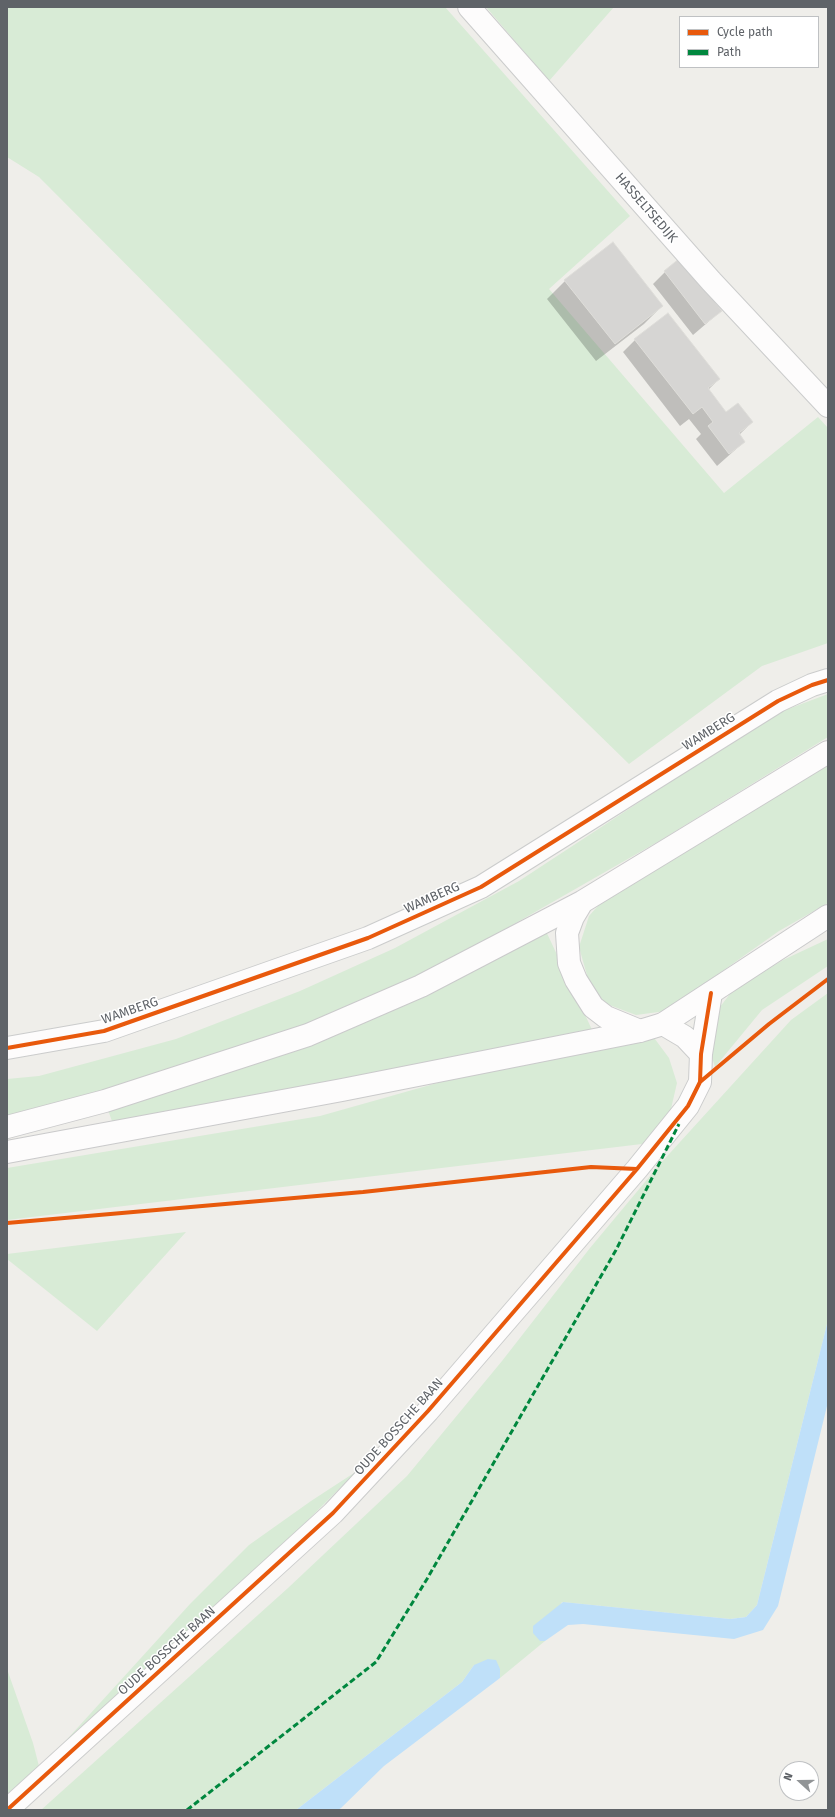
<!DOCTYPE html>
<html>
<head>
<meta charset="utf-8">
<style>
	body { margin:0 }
	#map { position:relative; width:835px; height:1817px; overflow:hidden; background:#efeeea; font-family:"Fira Sans",sans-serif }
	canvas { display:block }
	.frame { position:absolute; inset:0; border:8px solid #5f6368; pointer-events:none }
	.legend { position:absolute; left:679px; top:16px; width:140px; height:52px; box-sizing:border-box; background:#fff; border:1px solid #bfc1c3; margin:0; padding:5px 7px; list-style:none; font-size:12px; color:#5f6368 }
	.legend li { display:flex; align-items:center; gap:8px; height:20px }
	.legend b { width:20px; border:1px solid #bfc1c3 }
	.north { position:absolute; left:779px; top:1761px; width:40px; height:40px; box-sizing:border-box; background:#fff; border:1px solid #bfc1c3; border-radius:50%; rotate:291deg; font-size:11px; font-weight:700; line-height:16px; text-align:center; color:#5f6368 }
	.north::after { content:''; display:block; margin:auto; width:14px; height:18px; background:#919496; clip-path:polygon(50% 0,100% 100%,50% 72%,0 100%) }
</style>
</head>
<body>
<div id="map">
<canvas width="835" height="1817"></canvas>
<div class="frame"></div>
<ul class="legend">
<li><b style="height:5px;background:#e8590c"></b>Cycle path</li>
<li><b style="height:5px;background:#00873e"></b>Path</li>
</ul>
<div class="north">N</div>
</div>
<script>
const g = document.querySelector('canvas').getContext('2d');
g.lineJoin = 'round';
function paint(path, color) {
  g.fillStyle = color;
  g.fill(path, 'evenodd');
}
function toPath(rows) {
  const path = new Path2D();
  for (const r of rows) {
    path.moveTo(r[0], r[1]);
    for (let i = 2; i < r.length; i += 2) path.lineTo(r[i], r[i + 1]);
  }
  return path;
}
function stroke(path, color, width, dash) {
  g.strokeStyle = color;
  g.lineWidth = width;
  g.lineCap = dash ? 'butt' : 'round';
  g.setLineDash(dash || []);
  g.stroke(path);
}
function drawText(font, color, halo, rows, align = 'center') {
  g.font = font + ' "Fira Sans",sans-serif';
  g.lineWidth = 3;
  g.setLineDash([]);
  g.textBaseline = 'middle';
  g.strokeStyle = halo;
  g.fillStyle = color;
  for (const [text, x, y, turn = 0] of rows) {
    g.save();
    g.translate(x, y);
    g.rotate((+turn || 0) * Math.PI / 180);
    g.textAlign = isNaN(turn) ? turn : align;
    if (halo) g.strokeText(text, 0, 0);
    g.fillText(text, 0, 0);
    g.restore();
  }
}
paint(toPath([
	[7,7,445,7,630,216,549,289,724,493,818,417,828,428,828,643,762,666,629,764,426,566,39,177,7,157],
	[486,7,614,7,549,81],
	[828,694,828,737,661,840,418,979,306,1028,144,1082,7,1117,7,1079,39,1076,176,1039,300,991,395,948,519,881,772,715],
	[828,761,828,903,779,931,666,1011,636,1015,604,1003,590,986,579,947,589,916,611,891],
	[545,929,594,1034,113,1124,108,1110],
	[828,939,828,966,762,1010,715,1067,709,1048,713,1016,733,990,783,960],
	[828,993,828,1320,757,1605,746,1617,730,1619,562,1602,540,1641,545,1641,500,1678,500,1669,474,1665,462,1682,296,1810,41,1810,288,1588,407,1476,502,1361,590,1248,660,1164,791,1020],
	[652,1035,669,1058,677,1083,667,1126,642,1144,7,1220,7,1168,320,1116,455,1078],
	[186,1232,97,1331,7,1259,7,1254],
	[357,1471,220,1608,60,1747,190,1604,249,1545,311,1501],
	[7,1669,33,1743,39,1766,7,1806]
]), '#d8ebd6');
paint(toPath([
	[828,1320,828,1402,778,1606,763,1630,734,1639,583,1624,568,1625,545,1641,540,1641,533,1633,533,1626,563,1602,730,1619,746,1617,757,1605],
	[488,1659,496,1660,500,1669,500,1678,384,1766,341,1808,338,1810,296,1810,462,1682,474,1665]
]), '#bfe0f9');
paint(toPath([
	[665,272,721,311,693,335,653,284],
	[565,281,662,306,644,324,596,361,547,299],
	[635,340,719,379,708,390,726,414,752,422,739,435,744,442,717,466,696,439,701,434,689,419,680,426,623,352]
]), '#0003');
const building = toPath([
	[613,242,663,306,615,344,564,280,613,242],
	[680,258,722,311,705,324,664,271,680,258],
	[668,313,720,379,708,388,726,412,738,403,753,422,739,433,745,442,729,454,708,426,713,422,702,407,693,414,634,339,668,313]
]);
paint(building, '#d6d5d3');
stroke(building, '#deddd9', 1);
const minor = toPath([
	[469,7,711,281,828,406],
	[663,1024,685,1037,701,1054],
	[7,1048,104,1031,368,938,481,887,778,701,812,685,828,680],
	[7,1810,333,1513,428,1411,637,1169,688,1106,700,1082,701,1054,711,993]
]);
const secondary = toPath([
	[582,902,573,917,567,933,569,963,576,980,593,1007,606,1017,640,1031],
	[7,1127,105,1101,308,1035,421,986,582,902,828,752],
	[7,1152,342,1090,640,1031,663,1024,828,916]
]);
stroke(minor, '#cbcccc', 24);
stroke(secondary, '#cacacb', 24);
stroke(minor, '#fdfcfc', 22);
stroke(secondary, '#fdfcfc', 22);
stroke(toPath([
	[187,1810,376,1662,427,1579,616,1250,679,1124]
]), '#00873e', 3, [6, 3]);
stroke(toPath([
	[7,1048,104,1031,368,938,481,887,778,701,812,685,828,680],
	[700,1082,769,1024,828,979],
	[7,1223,363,1192,591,1167,637,1169],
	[7,1810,333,1513,428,1411,637,1169,688,1106,700,1082,701,1054,711,993]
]), '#e8590c', 4);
drawText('13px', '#5f6368', '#fff', [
	["HASSELTSEDIJK",646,208,49],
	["WAMBERG",709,732,-32],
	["WAMBERG",432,898,-24],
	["WAMBERG",130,1011,-19],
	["OUDE BOSSCHE BAAN",399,1427,-48],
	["OUDE BOSSCHE BAAN",167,1651,-42]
]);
</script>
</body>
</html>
